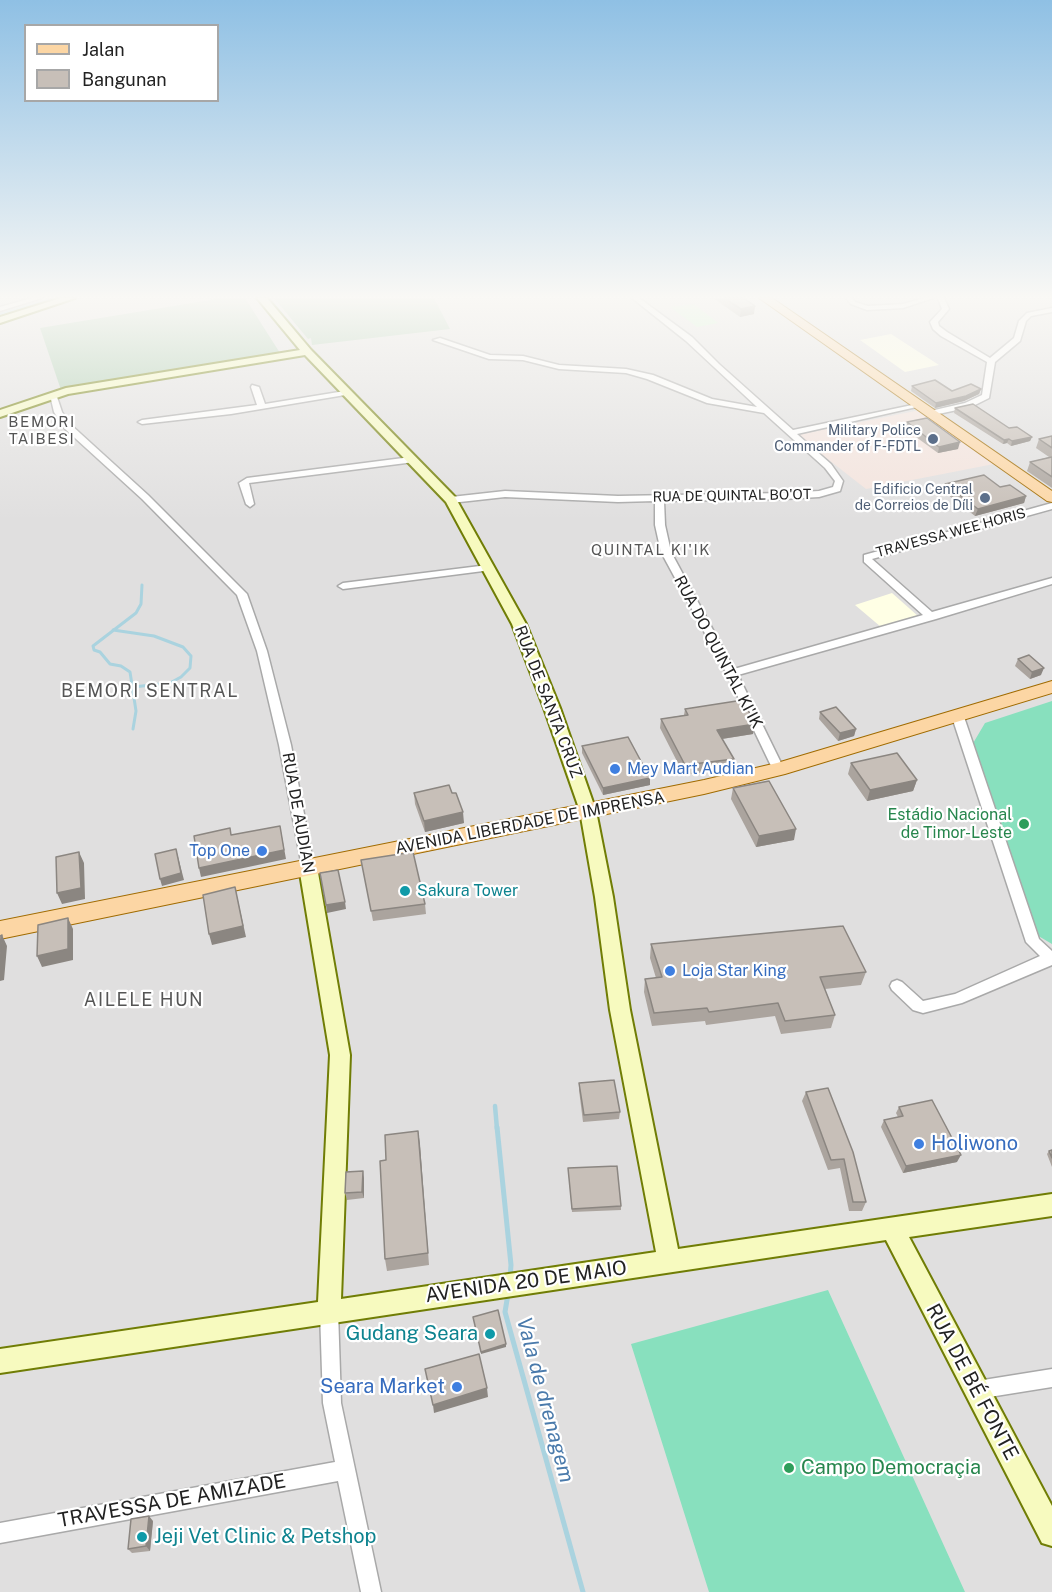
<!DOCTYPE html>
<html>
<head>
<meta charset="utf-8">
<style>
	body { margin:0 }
	#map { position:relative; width:1052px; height:1592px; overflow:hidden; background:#f2efe9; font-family:"Public Sans",sans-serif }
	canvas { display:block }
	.legend { position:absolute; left:24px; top:24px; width:195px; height:78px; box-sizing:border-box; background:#fff; border:2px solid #a7a7a7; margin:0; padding:8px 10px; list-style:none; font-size:18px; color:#222 }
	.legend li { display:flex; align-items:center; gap:12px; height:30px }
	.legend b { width:30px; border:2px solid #a7a7a7 }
</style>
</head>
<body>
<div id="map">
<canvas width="1052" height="1592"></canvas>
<ul class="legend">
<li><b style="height:8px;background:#fcd6a4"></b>Jalan</li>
<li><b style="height:16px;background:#c7bfb8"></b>Bangunan</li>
</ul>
</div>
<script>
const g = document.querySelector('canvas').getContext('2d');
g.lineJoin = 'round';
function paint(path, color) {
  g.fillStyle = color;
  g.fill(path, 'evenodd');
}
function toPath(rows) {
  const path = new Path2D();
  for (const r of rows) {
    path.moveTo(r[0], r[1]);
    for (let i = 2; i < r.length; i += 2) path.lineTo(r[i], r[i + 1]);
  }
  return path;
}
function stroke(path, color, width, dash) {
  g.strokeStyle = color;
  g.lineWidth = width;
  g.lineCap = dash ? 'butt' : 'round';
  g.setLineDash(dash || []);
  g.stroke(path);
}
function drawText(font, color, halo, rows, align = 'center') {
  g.font = font + ' "Public Sans",sans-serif';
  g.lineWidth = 4.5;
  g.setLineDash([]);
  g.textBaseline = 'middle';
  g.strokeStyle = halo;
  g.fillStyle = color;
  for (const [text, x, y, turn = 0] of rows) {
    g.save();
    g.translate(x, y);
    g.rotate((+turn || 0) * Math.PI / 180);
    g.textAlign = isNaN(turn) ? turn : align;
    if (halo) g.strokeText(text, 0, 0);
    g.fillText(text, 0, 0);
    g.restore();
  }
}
paint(toPath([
	[0,298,1052,298,1052,1592,0,1592]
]), '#e0dfdf');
paint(toPath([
	[891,334,939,365,905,372,860,340],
	[892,593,918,616,881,627,855,605]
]), '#ffffe5');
paint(toPath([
	[920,410,994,464,866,489,797,435]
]), '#f3e3dd');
paint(toPath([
	[222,298,245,298,280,353,61,390,40,328],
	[274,298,434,298,450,329,312,345,311,338,308,339]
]), '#aacbaf');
paint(toPath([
	[694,304,718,323,697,327,670,307]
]), '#c8facc');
paint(toPath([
	[1052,701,1052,944,1035,934,972,745,985,723],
	[828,1290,965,1592,709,1592,631,1344]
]), '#88e0be');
stroke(toPath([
	[269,298,303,339],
	[314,352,332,371]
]), '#aad3df', 2);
stroke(toPath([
	[472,529,517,609],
	[113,630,154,636,183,647,191,656,190,668,181,677,170,683,133,687],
	[133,729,136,711,130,672,121,666,110,664,100,652,94,650,93,646,136,613,141,604,142,585]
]), '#aad3df', 3);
stroke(toPath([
	[495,1106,497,1129]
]), '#aad3df', 4.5);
stroke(toPath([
	[497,1127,511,1265,510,1278],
	[508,1294,505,1312,583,1592]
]), '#aad3df', 5);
paint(toPath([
	[51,298,62,298,0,317,0,313,51,298]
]), '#aad3df');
const street = toPath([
	[32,298,42,298,0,311,0,307,32,298],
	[632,298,639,298,692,337,719,364,793,430,917,404,921,406,797,434,831,464,843,481,840,491,819,497,784,499,664,501,665,525,671,552,734,669,923,615,864,562,864,555,1052,503,1052,509,872,559,932,612,1052,578,1052,584,936,619,738,675,784,769,782,772,774,772,728,676,661,552,655,525,655,501,618,502,505,497,451,503,447,500,451,497,505,491,618,496,784,493,819,491,833,487,835,481,825,468,764,413,707,403,647,379,626,373,559,369,523,360,489,359,433,340,440,338,490,355,523,356,559,365,626,369,653,375,712,399,757,407,686,341,632,298],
	[846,298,852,298,855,302,868,306,903,304,924,298,933,298,903,308,867,310,851,304,846,298],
	[938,298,944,298,949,309,938,322,939,326,947,332,990,358,1014,338,1019,321,1027,313,1052,308,1052,312,1031,316,1026,321,1020,341,995,362,989,398,971,407,929,416,925,414,926,412,965,403,982,395,987,362,941,336,933,329,930,322,942,309,938,298],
	[252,385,259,387,265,404,345,391,349,393,345,395,231,414,142,424,138,422,142,420,257,405,251,387,252,385],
	[50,395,57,397,62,412,70,424,148,495,247,594,267,651,291,745,314,867,313,870,303,870,302,867,279,745,257,651,237,595,142,499,64,428,54,412,50,395],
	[411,457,414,458,414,462,249,483,254,504,250,507,246,504,239,483,247,478,411,457],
	[488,565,493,568,491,570,343,589,338,586,343,583,488,565],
	[958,713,964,717,1039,939,1052,951,1052,965,962,1003,923,1013,913,1010,892,990,890,986,892,982,897,980,902,982,923,1001,955,994,1040,956,1026,942,952,717,958,713],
	[329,1302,335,1305,338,1311,341,1403,381,1592,361,1592,338,1481,0,1543,0,1523,335,1462,323,1403,320,1311,323,1305,329,1302],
	[1052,1369,1052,1387,977,1399,971,1396,968,1390,971,1384,977,1381,1052,1369]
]);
const secondary = toPath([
	[61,298,75,298,0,323,0,317,61,298],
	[257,298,267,298,311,350,455,497,526,624,560,708,596,811,613,897,630,1010,678,1249,1052,1194,1052,1216,909,1237,1052,1506,1052,1546,1042,1543,886,1240,0,1373,0,1349,318,1302,330,1055,299,867,302,862,308,860,314,862,317,867,350,1055,341,1299,656,1252,610,1010,595,897,580,811,544,708,512,624,446,502,305,355,68,394,0,417,0,410,66,388,300,350,257,298]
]);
const primary = toPath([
	[759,298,772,298,1052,491,1052,502,1047,501,759,298],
	[1052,681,1052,693,785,774,704,794,0,939,0,921,704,780,777,763,1052,681]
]);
stroke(street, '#a9a9a9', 3);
stroke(secondary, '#707d05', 4);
stroke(primary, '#a06b00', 2);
paint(street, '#fff');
paint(secondary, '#f7fabf');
paint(primary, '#fcd6a4');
paint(toPath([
	[713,298,743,298,754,314,740,317],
	[912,386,952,391,981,389,979,394,964,401,935,408,911,391],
	[955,408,1032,437,1030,441,1011,446,1007,443,1003,444,954,413],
	[907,422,958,449,938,453,905,429],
	[1052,436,1052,488,1027,471,1030,462,1049,457,1036,448,1039,439],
	[945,484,1000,487,1026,496,1024,503,975,516,943,491],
	[1018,659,1041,675,1030,679,1015,666],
	[685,709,753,734,722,739,734,759,732,769,684,775,660,728,661,719,684,715],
	[820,712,856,729,854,736,838,741,819,719],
	[582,746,650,785,603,795,582,753],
	[851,763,917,780,913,791,867,801,848,774],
	[733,788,794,840,756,847,731,799],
	[414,793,452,793,464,823,425,832,415,804],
	[361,860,425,904,426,914,373,921],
	[651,944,866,972,861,985,825,989,835,1015,831,1028,781,1034,775,1016,706,1025,705,1021,652,1026,644,992,645,979,656,978,650,958],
	[579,1083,620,1112,619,1119,583,1122,579,1090],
	[828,1088,866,1202,862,1211,849,1211,840,1168,828,1170,802,1101,806,1092],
	[899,1107,957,1162,903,1173,881,1127,884,1120,898,1117,896,1113],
	[418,1131,429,1265,387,1271,385,1259,386,1160],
	[1052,1150,1052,1167,1047,1154,1049,1151],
	[568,1168,621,1206,621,1210,572,1212],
	[364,1178,364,1198,347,1200,345,1193],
	[153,1521,150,1551,132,1553,128,1549]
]), '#aba49e');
paint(toPath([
	[755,306,754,314,740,317,741,309],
	[981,389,979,394,964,401,935,408,936,403],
	[1032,437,1030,441,1011,446,1012,441],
	[1009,439,1007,443,1003,444,1004,440],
	[960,442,958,449,938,453,939,447],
	[1026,496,1024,503,975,516,978,509],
	[1044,668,1041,675,1030,679,1032,672],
	[755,724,753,734,715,740,717,730],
	[856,729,854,736,838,741,840,733],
	[650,778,650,785,603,795,603,788],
	[917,780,913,791,867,801,870,790],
	[463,812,464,823,425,832,424,821],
	[280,826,286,859,201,877,199,868],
	[796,829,794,840,756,847,759,836],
	[176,849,184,880,162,886,160,879],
	[79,852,84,863,85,899,62,904,57,893],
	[235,887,246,937,212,945,209,934],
	[345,902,346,909,327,913,326,905],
	[68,918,73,929,73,960,42,967,37,956],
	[2,935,7,946,4,980,0,981,0,954],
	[418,1131,420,1144,429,1265,428,1253],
	[961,1155,957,1162,903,1173,906,1166],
	[363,1171,364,1178,364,1198,362,1192],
	[506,1344,506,1347,481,1354,481,1352],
	[487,1388,488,1397,434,1413,433,1405],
	[149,1516,153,1521,150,1551,146,1546]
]), '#8b8681');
const building = toPath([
	[724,298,743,298,755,306,741,309,724,298],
	[935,380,952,391,971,384,981,389,966,396,936,403,912,386,935,380],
	[973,404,1009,428,1017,427,1032,437,1012,441,1009,439,1004,440,955,408,973,404],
	[927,418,960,442,939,447,907,422,927,418],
	[1052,436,1052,448,1039,439,1052,436],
	[1052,457,1052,477,1030,462,1052,457],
	[984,475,1000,487,1010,485,1026,496,978,509,945,484,984,475],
	[1029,655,1044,668,1032,672,1018,659,1029,655],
	[743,700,755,724,717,730,734,759,685,765,661,719,688,715,685,709,743,700],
	[836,707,856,729,840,733,820,712,836,707],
	[628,737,650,778,603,788,582,746,628,737],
	[897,753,917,780,870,790,851,763,897,753],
	[769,781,796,829,759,836,733,788,769,781],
	[449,785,452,793,456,793,463,812,424,821,414,793,449,785],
	[280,826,284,850,199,868,194,836,230,828,231,835,280,826],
	[176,849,181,873,160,879,155,854,176,849],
	[79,852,81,888,57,893,56,857,79,852],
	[413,852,425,904,371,911,361,860,413,852],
	[338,870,345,902,326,905,320,873,338,870],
	[235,887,243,926,209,934,203,895,235,887],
	[68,918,68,949,37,956,38,925,68,918],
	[843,926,866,972,820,977,835,1015,785,1021,778,1003,709,1012,707,1008,654,1013,645,979,662,977,651,944,843,926],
	[2,935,0,954,0,936,2,935],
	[614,1080,620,1112,584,1115,579,1083,614,1080],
	[828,1088,853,1152,866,1202,853,1202,844,1159,831,1160,806,1092,828,1088],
	[932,1100,961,1155,906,1166,884,1120,903,1116,899,1107,932,1100],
	[418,1131,428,1253,385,1259,380,1161,386,1160,385,1135,418,1131],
	[1052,1150,1052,1158,1049,1151,1052,1150],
	[617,1166,621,1206,572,1209,568,1168,617,1166],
	[363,1171,362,1192,345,1193,346,1172,363,1171],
	[498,1310,506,1344,481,1352,473,1317,498,1310],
	[479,1354,487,1388,433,1405,425,1369,479,1354],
	[149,1516,146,1546,128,1549,131,1519,149,1516]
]);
paint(building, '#c7bfb8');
stroke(building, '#8b8681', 1.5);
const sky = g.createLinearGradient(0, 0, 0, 521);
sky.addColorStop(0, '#8fc0e4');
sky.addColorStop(0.57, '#f9f8f5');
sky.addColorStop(1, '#f9f8f500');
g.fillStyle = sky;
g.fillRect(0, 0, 1052, 521);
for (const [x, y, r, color] of [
	[933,439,6,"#5c6f8a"],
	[985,498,6,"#5c6f8a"],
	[615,769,6,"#3f7fe0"],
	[1024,824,6,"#2e9e5b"],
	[262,851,6,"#3f7fe0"],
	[405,891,6,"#0f9aa8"],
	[670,971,6,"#3f7fe0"],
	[919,1144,6,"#3f7fe0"],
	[490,1334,6,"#0f9aa8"],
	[457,1387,6,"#3f7fe0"],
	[789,1468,6,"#2e9e5b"],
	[142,1537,6,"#0f9aa8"]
]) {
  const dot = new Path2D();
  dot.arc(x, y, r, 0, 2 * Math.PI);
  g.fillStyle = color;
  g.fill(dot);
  stroke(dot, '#fff', 2);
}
drawText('14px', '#4e5e75', '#fff', [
	["Military Police",921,431],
	["Commander of F-FDTL",921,447],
	["Edificio Central",973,490],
	["de Correios de Díli",973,506]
], 'right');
drawText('14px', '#222', '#fff', [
	["RUA DE QUINTAL BO'OT",732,496,-1],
	["TRAVESSA WEE HORIS",951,533,-15]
]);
g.letterSpacing = '1.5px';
drawText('15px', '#555', '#fff', [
	["BEMORI",42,422],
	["TAIBESI",42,439],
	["QUINTAL KI'IK",651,550]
]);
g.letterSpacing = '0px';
drawText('16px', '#222', '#fff', [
	["RUA DO QUINTAL KI'IK",718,652,62],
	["RUA DE SANTA CRUZ",548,702,69],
	["RUA DE AUDIAN",298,813,80],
	["AVENIDA LIBERDADE DE IMPRENSA",530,823,-11]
]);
drawText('16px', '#366cbe', '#fff', [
	["Mey Mart Audian",627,769],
	["Top One",250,851,"right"],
	["Loja Star King",682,971]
], 'left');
drawText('16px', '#27864d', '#fff', [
	["Estádio Nacional",1012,815],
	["de Timor-Leste",1012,833]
], 'right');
drawText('16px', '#0d838f', '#fff', [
	["Sakura Tower",417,891]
], 'left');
g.letterSpacing = '1.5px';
drawText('18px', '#555', '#fff', [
	["BEMORI SENTRAL",150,691],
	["AILELE HUN",144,1000]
]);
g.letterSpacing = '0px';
drawText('20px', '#366cbe', '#fff', [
	["Holiwono",931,1144],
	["Seara Market",445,1387,"right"]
], 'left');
drawText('20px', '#222', '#fff', [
	["AVENIDA 20 DE MAIO",526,1282,-8],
	["RUA DE BÉ FONTE",972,1382,62],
	["TRAVESSA DE AMIZADE",172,1501,-10]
]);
drawText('20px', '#0d838f', '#fff', [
	["Gudang Seara",478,1334],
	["Jeji Vet Clinic & Petshop",154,1537,"left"]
], 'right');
drawText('20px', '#27864d', '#fff', [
	["Campo Democraçia",801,1468]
], 'left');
drawText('italic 21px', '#4a7aab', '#fff', [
	["Vala de drenagem",545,1400,75]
]);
</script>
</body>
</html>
